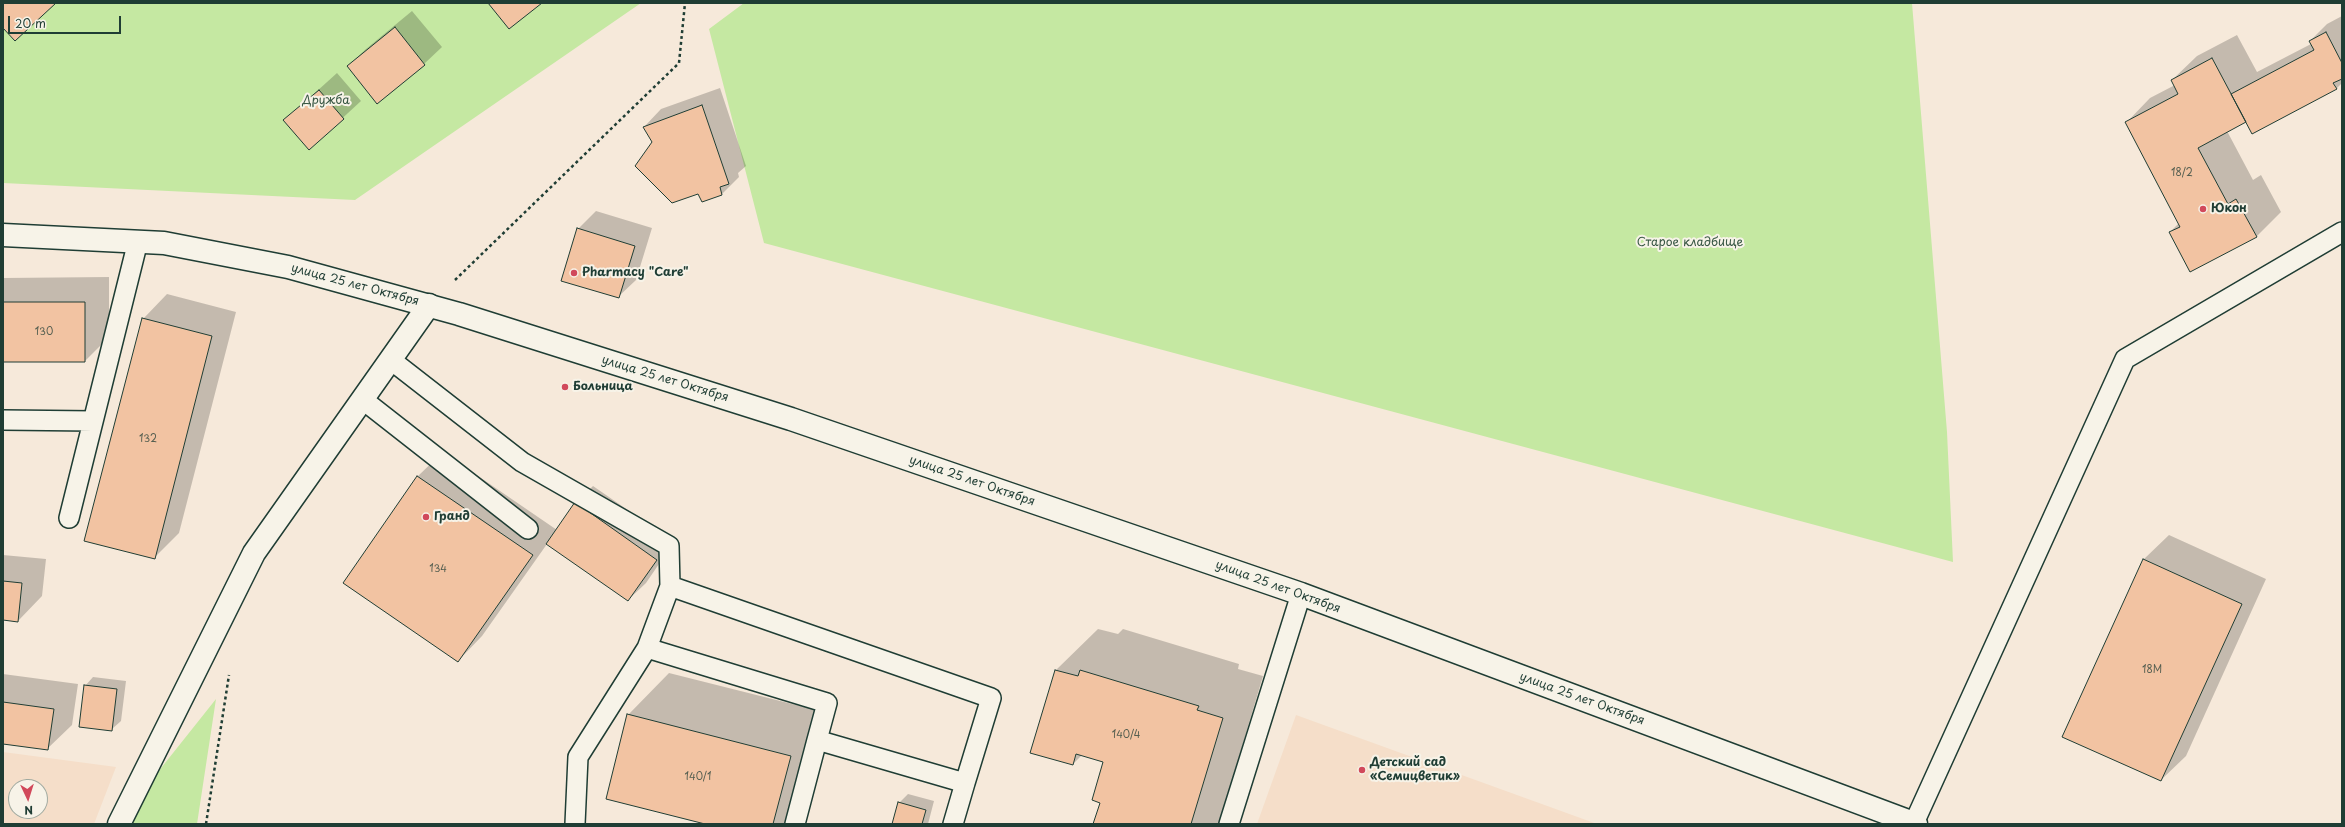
<!DOCTYPE html>
<html>
<head>
<meta charset="utf-8">
<style>
	body { margin:0 }
	#map { position:relative; width:2345px; height:827px; overflow:hidden; background:#f6e9da; font-family:"Playpen Sans",sans-serif }
	canvas { display:block }
	.frame { position:absolute; inset:0; border:4px solid #1f3d34; pointer-events:none }
	.north { position:absolute; left:8px; top:779px; width:40px; height:40px; box-sizing:border-box; background:#f7f3e8; border:1px solid #a1aaa0; border-radius:50%; rotate:176deg; font-size:11px; font-weight:700; line-height:16px; text-align:center; color:#1f3d34 }
	.north::after { content:''; display:block; margin:auto; width:14px; height:18px; background:#d1495b; clip-path:polygon(50% 0,100% 100%,50% 72%,0 100%) }
	.scale { position:absolute; left:8px; top:16px; width:113px; height:18px; box-sizing:border-box; border:2px solid #1f3d34; border-top:0; padding-left:5px; font-size:12px; line-height:14px; white-space:nowrap; color:#1f3d34; -webkit-text-stroke:3px #f7f3e8; paint-order:stroke }
</style>
</head>
<body>
<div id="map">
<canvas width="2345" height="827"></canvas>
<div class="frame"></div>
<div class="north">N</div>
<div class="scale">20 m</div>
</div>
<script>
const g = document.querySelector('canvas').getContext('2d');
g.lineJoin = 'round';
function paint(path, color) {
  g.fillStyle = color;
  g.fill(path, 'evenodd');
}
function toPath(rows) {
  const path = new Path2D();
  for (const r of rows) {
    path.moveTo(r[0], r[1]);
    for (let i = 2; i < r.length; i += 2) path.lineTo(r[i], r[i + 1]);
  }
  return path;
}
function stroke(path, color, width, dash) {
  g.strokeStyle = color;
  g.lineWidth = width;
  g.lineCap = dash ? 'butt' : 'round';
  g.setLineDash(dash || []);
  g.stroke(path);
}
function drawText(font, color, halo, rows, align = 'center') {
  g.font = font + ' "Playpen Sans",sans-serif';
  g.lineWidth = 4;
  g.setLineDash([]);
  g.textBaseline = 'middle';
  g.strokeStyle = halo;
  g.fillStyle = color;
  for (const [text, x, y, turn = 0] of rows) {
    g.save();
    g.translate(x, y);
    g.rotate((+turn || 0) * Math.PI / 180);
    g.textAlign = isNaN(turn) ? turn : align;
    if (halo) g.strokeText(text, 0, 0);
    g.fillText(text, 0, 0);
    g.restore();
  }
}
paint(toPath([
	[1296,715,1597,824,1257,824],
	[3,752,116,767,94,824,3,824],
	[16,787,40,787,40,811,16,811]
]), '#f5dec9');
paint(toPath([
	[3,3,641,3,355,200,3,183],
	[744,3,1912,3,1947,432,1953,562,764,243,709,29],
	[216,699,197,824,133,824,138,797]
]), '#c5e8a2');
paint(toPath([
	[412,11,442,47,424,64,348,66,366,49],
	[2342,16,2342,83,2336,89,2246,121,2227,131,2253,180,2261,175,2281,212,2256,237,2170,232,2179,223,2126,123,2150,98,2175,85,2172,80,2197,56,2237,35,2257,72,2311,44,2310,41,2327,24],
	[337,73,361,101,309,149,285,120],
	[720,88,746,166,738,173,739,177,722,194,699,193,653,142,644,127,661,109],
	[596,211,652,228,636,280,618,297,578,229],
	[109,277,109,337,85,361,3,361,3,278],
	[167,294,236,312,179,533,154,558,143,319],
	[443,452,557,530,576,503,593,486,674,542,646,583,628,600,547,544,482,636,458,661,344,583,418,476],
	[2169,535,2266,579,2186,756,2161,780,2063,736,2144,559],
	[3,555,46,559,42,596,18,621,3,619],
	[1098,629,1118,634,1123,629,1239,664,1238,669,1263,676,1219,824,1092,824,1095,821,1101,802,1104,761,1082,755,1073,764,1031,752,1056,670],
	[669,673,832,714,810,798,784,824,709,824,628,715],
	[3,674,78,684,72,725,47,749,3,743],
	[93,677,126,681,121,721,112,729,85,686],
	[908,794,934,801,928,824,893,824,899,803]
]), '#0003');
const building = toPath([
	[3,3,56,3,15,41,3,28,3,3],
	[488,3,542,3,509,29,488,3],
	[395,27,425,65,377,104,347,66,395,27],
	[2326,32,2342,63,2342,79,2333,83,2337,89,2252,134,2231,94,2314,50,2309,41,2326,32],
	[2212,58,2246,122,2198,148,2228,204,2236,199,2257,237,2190,272,2169,232,2180,227,2125,122,2178,94,2171,80,2212,58],
	[319,90,344,119,309,150,283,120,319,90],
	[702,105,729,184,720,187,722,195,702,202,698,194,672,203,635,166,652,142,643,127,702,105],
	[577,228,635,246,619,298,561,281,577,228],
	[3,302,85,302,85,362,3,362,3,302],
	[142,318,212,336,155,559,84,541,142,318],
	[417,476,533,555,458,662,343,583,417,476],
	[575,502,657,560,628,601,546,544,575,502],
	[2143,559,2242,604,2161,781,2062,737,2143,559],
	[3,581,22,583,18,622,3,620,3,581],
	[1055,670,1078,676,1080,670,1199,706,1197,710,1223,718,1191,824,1093,824,1100,803,1092,800,1103,762,1076,754,1073,765,1030,753,1055,670],
	[84,685,117,689,112,731,79,727,84,685],
	[3,702,54,709,48,750,3,744,3,702],
	[627,714,791,756,773,824,705,824,606,799,627,714],
	[898,802,926,810,922,824,892,824,898,802]
]);
paint(building, '#f2c3a2');
stroke(building, '#1f3d34', 1);
const service = toPath([
	[391,360,522,462,669,546,670,586,647,648,578,757,575,824],
	[362,399,528,529],
	[3,420,93,421],
	[69,518,138,241],
	[670,586,991,698,965,783],
	[647,648,827,703,817,740,965,783,953,824],
	[1914,823,2125,359,2342,232],
	[795,824,817,740],
	[1229,824,1301,594]
]);
const minor = toPath([
	[119,824,254,553,429,305]
]);
const tertiary = toPath([
	[3,235,164,243,288,267,459,314,791,419,1301,594,1916,824]
]);
stroke(service, '#1f3d34', 22);
stroke(minor, '#1f3d34', 25);
stroke(tertiary, '#1f3d34', 25);
stroke(toPath([
	[455,280,679,63,685,3],
	[206,824,229,675]
]), '#1f3d34', 2.5, [3, 3]);
stroke(service, '#f7f3e8', 19);
stroke(minor, '#f7f3e8', 22);
stroke(tertiary, '#f7f3e8', 22);
for (const [x, y, r, color] of [
	[2203,209,4,"#d1495b"],
	[574,273,4,"#d1495b"],
	[565,387,4,"#d1495b"],
	[426,517,4,"#d1495b"],
	[1362,770,4,"#d1495b"]
]) {
  const dot = new Path2D();
  dot.arc(x, y, r, 0, 2 * Math.PI);
  g.fillStyle = color;
  g.fill(dot);
  stroke(dot, '#f7f3e8', 1.5);
}
drawText('10px', '#545e50', null, [
	["18/2",2182,173],
	["130",44,332],
	["132",148,439],
	["134",438,569],
	["18М",2152,670],
	["140/4",1126,735],
	["140/1",698,777]
]);
drawText('12px', '#385744', '#f7f3e8', [
	["Дружба",326,101],
	["Старое кладбище",1690,243]
]);
drawText('bold 12px', '#1f3d34', '#f7f3e8', [
	["Юкон",2211,209],
	["Pharmacy \"Care\"",582,273],
	["Больница",573,387],
	["Гранд",434,517],
	["Детский сад",1370,763],
	["«Семицветик»",1370,777]
], 'left');
drawText('12px', '#1f3d34', '#f7f3e8', [
	["улица 25 лет Октября",355,285,15],
	["улица 25 лет Октября",665,379,17],
	["улица 25 лет Октября",972,481,19],
	["улица 25 лет Октября",1278,587,20],
	["улица 25 лет Октября",1582,699,20]
]);
</script>
</body>
</html>
